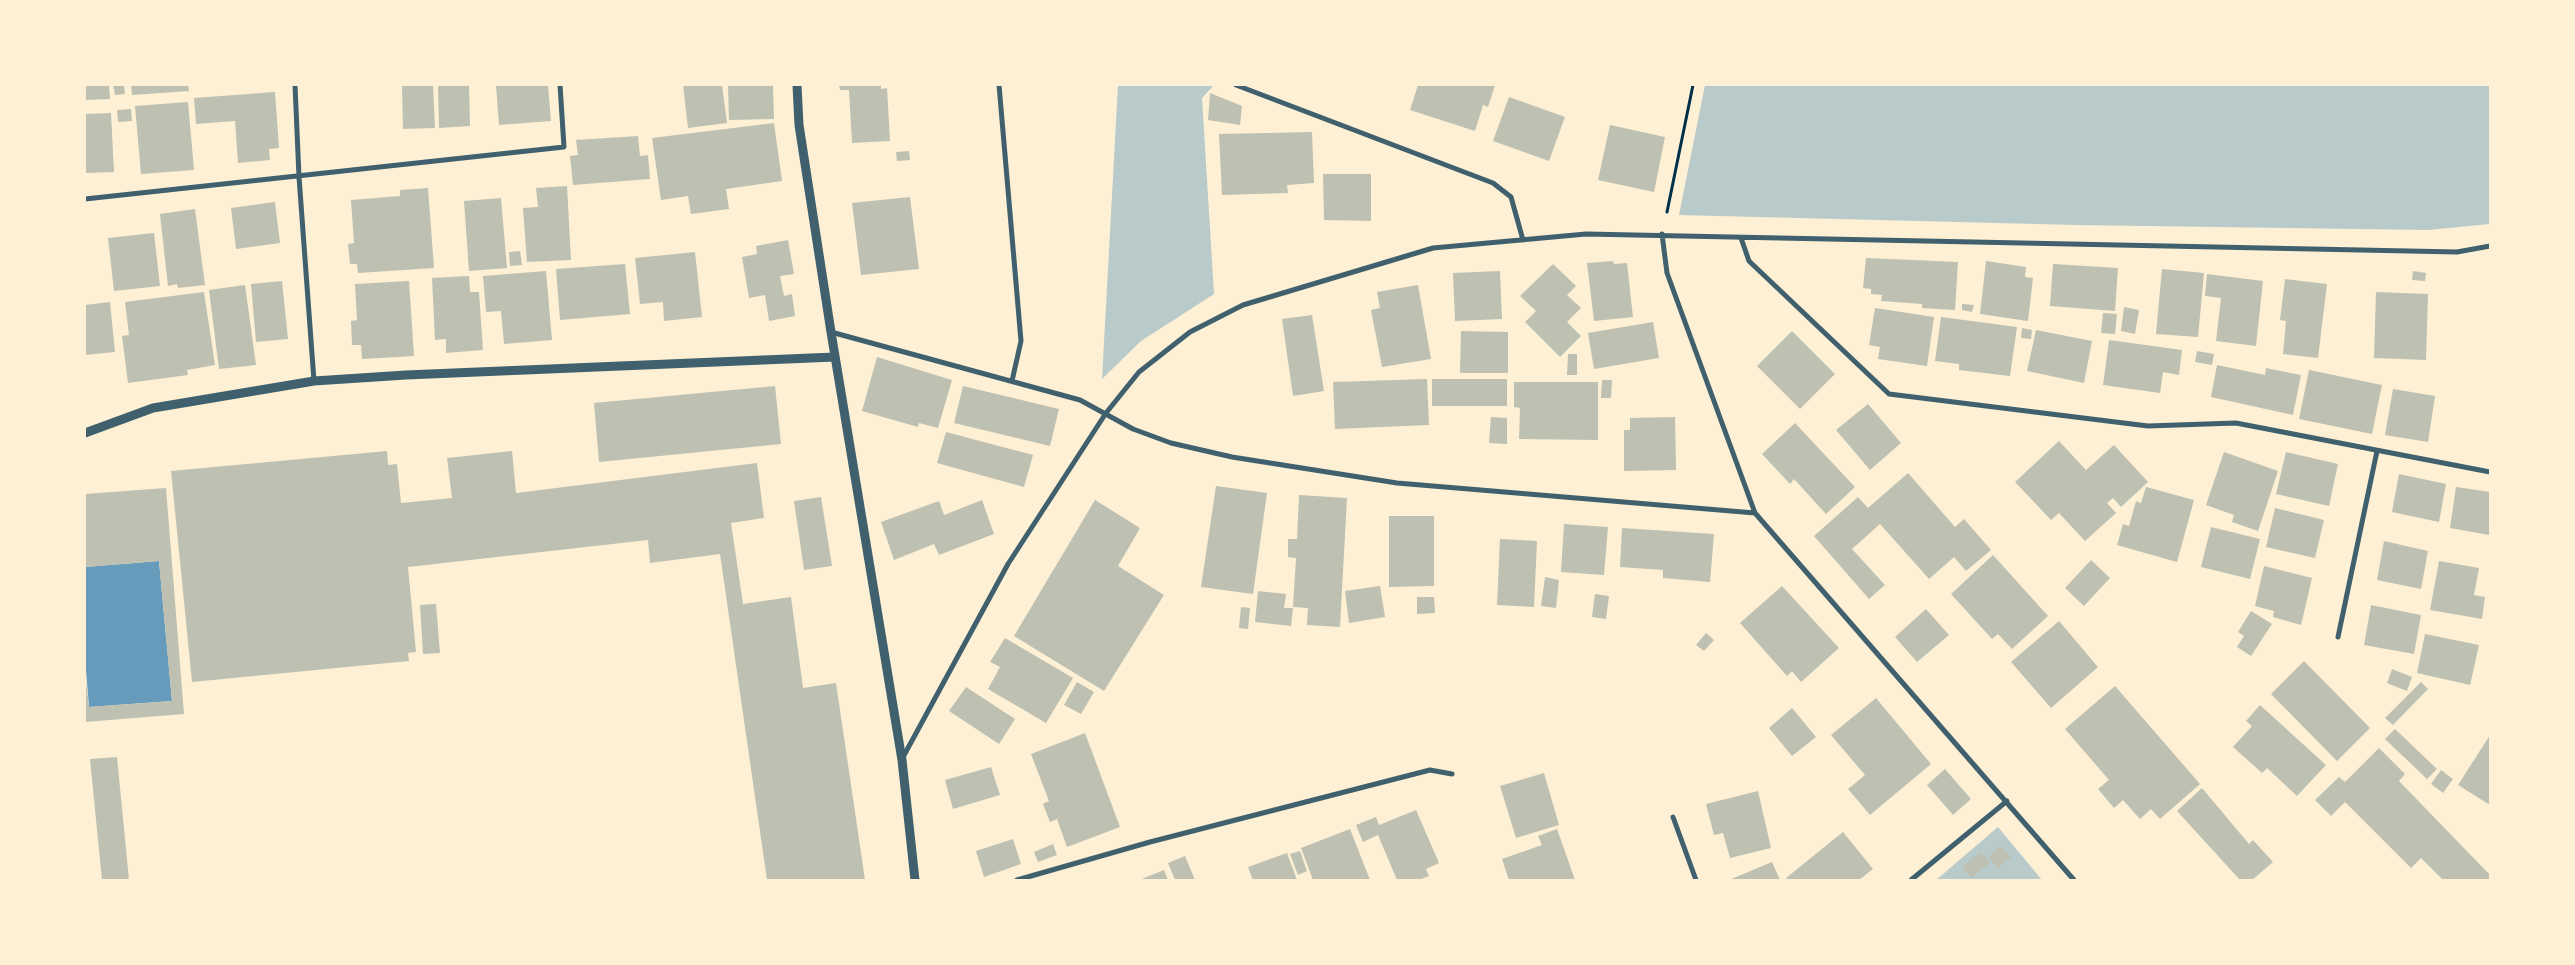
<!DOCTYPE html>
<html>
<head>
<meta charset="utf-8">
<style>
	body { margin:0 }
	#map { position:relative; width:2575px; height:965px; overflow:hidden; background:#fdf0d5; font-family:"Archivo Narrow",sans-serif }
	canvas { display:block }
	.frame { position:absolute; inset:0; border:86px solid #fdf0d5; pointer-events:none }
</style>
</head>
<body>
<div id="map">
<canvas width="2575" height="965"></canvas>
<div class="frame"></div>
</div>
<script>
const g = document.querySelector('canvas').getContext('2d');
g.lineJoin = 'round';
function paint(path, color) {
  g.fillStyle = color;
  g.fill(path, 'evenodd');
}
function toPath(rows) {
  const path = new Path2D();
  for (const r of rows) {
    path.moveTo(r[0], r[1]);
    for (let i = 2; i < r.length; i += 2) path.lineTo(r[i], r[i + 1]);
  }
  return path;
}
function stroke(path, color, width, dash) {
  g.strokeStyle = color;
  g.lineWidth = width;
  g.lineCap = dash ? 'butt' : 'round';
  g.setLineDash(dash || []);
  g.stroke(path);
}
paint(toPath([
	[1118,85,1214,85,1202,98,1214,294,1141,341,1102,379],
	[1705,85,2490,85,2490,224,2428,230,2076,225,1679,215],
	[1998,827,2042,880,1936,880]
]), '#b9caca');
paint(toPath([
	[159,561,172,701,89,707,85,658,85,567]
]), '#669bbc');
paint(toPath([
	[85,85,109,85,110,99,85,100],
	[113,85,124,85,125,94,115,95],
	[131,85,188,85,189,91,132,95],
	[402,85,433,85,435,128,403,129],
	[438,85,469,85,470,126,439,128],
	[496,85,548,85,551,121,499,125],
	[683,85,722,85,727,123,688,128],
	[728,85,773,85,774,119,729,120],
	[839,85,881,85,881,89,887,88,890,141,852,143,849,90,840,90],
	[1418,85,1495,85,1488,107,1483,105,1475,131,1410,110],
	[275,92,279,148,269,149,270,160,238,163,235,121,196,124,194,98],
	[1210,93,1242,106,1240,125,1208,120],
	[1509,97,1565,117,1549,161,1493,141],
	[188,102,194,170,141,174,135,106],
	[131,109,132,121,118,122,117,110],
	[111,113,114,172,85,173,85,114],
	[774,123,782,181,726,189,729,209,691,214,688,196,661,200,652,138],
	[1610,125,1665,137,1654,192,1598,180],
	[1312,132,1314,183,1287,185,1288,193,1222,195,1219,134],
	[638,136,640,156,648,155,650,179,573,185,570,156,578,155,576,140],
	[909,151,910,160,897,161,896,152],
	[1323,174,1371,174,1371,221,1324,220],
	[567,186,571,260,527,262,523,208,538,207,536,188],
	[428,188,434,268,358,273,357,264,350,264,348,244,354,243,351,200,400,196,400,190],
	[910,197,919,269,861,275,852,203],
	[501,198,507,268,469,271,464,201],
	[275,202,280,243,236,249,231,208],
	[195,209,205,285,178,288,177,284,168,286,160,214],
	[154,233,160,286,114,291,108,238],
	[788,240,794,274,780,276,784,296,792,294,795,316,769,321,765,295,749,298,742,257,757,254,756,246],
	[520,251,522,265,510,266,509,252],
	[695,252,702,317,664,321,663,302,640,304,635,258],
	[1866,258,1958,262,1955,310,1922,308,1922,304,1881,301,1882,295,1871,294,1871,289,1863,288],
	[1613,261,1614,264,1627,263,1633,317,1594,321,1587,263],
	[1986,261,2026,267,2025,277,2033,278,2028,321,1980,314],
	[625,264,630,314,560,320,556,269],
	[1553,264,1576,286,1567,295,1581,308,1567,322,1581,336,1560,357,1525,322,1536,311,1520,296],
	[2053,264,2118,268,2115,311,2050,306],
	[2162,269,2204,273,2198,337,2156,334],
	[546,271,552,340,504,344,501,311,486,312,483,276],
	[1500,271,1502,319,1455,321,1453,273],
	[2413,271,2426,273,2425,281,2412,280],
	[2207,274,2263,281,2256,346,2216,341,2221,298,2205,296],
	[469,276,470,292,479,292,483,350,446,353,446,339,435,340,432,278],
	[2285,279,2327,284,2318,358,2283,354,2286,321,2280,320],
	[282,281,288,339,256,342,251,284],
	[409,281,414,356,362,359,361,345,352,345,351,321,357,320,355,284],
	[245,285,256,365,219,369,209,290],
	[1418,285,1431,359,1382,367,1371,310,1380,308,1377,292],
	[204,292,215,365,187,370,188,375,128,383,122,336,129,335,125,302],
	[2376,292,2428,294,2426,360,2374,358],
	[110,302,115,352,85,355,85,305],
	[1962,304,1974,305,1972,312,1962,310],
	[2124,307,2139,310,2135,334,2121,331],
	[1875,308,1934,317,1927,366,1878,359,1880,347,1869,345],
	[2103,313,2117,314,2115,334,2101,333],
	[1312,315,1324,391,1293,396,1282,319],
	[1941,317,2017,327,2010,376,1959,370,1959,364,1935,361],
	[1653,322,1659,358,1594,369,1588,333],
	[2022,328,2032,330,2031,339,2021,338],
	[2036,330,2092,341,2084,383,2027,371],
	[1461,331,1508,332,1508,373,1460,373],
	[1792,331,1835,374,1800,409,1757,366],
	[2109,340,2182,350,2179,375,2163,372,2160,393,2103,385],
	[2197,351,2214,354,2212,365,2195,362],
	[1568,354,1577,354,1577,375,1567,375],
	[877,357,952,380,938,428,919,423,918,427,862,411],
	[2217,365,2265,375,2266,368,2301,375,2293,415,2211,397],
	[2309,370,2382,385,2372,434,2299,419],
	[1427,379,1429,425,1335,429,1333,382],
	[1432,379,1507,379,1507,406,1432,406],
	[1602,380,1612,380,1611,398,1601,398],
	[1514,382,1598,382,1598,440,1519,439,1520,408,1514,407],
	[775,386,781,444,599,462,594,403],
	[963,386,1059,409,1050,446,954,423],
	[2393,389,2435,396,2428,442,2385,435],
	[1868,404,1901,443,1870,470,1836,430],
	[1491,417,1507,418,1507,444,1489,443],
	[1675,417,1676,470,1624,471,1624,430,1630,430,1630,418],
	[1795,423,1855,487,1826,514,1794,479,1790,484,1762,454],
	[946,432,1033,455,1024,487,937,463],
	[2059,441,2086,470,2114,445,2148,482,2121,507,2113,498,2107,503,2116,513,2085,541,2059,513,2051,520,2015,482],
	[387,451,388,465,397,464,401,503,452,498,447,458,512,451,516,493,757,463,764,518,731,523,743,604,791,597,803,688,836,683,865,880,767,880,720,554,650,563,648,540,408,567,416,652,408,653,409,661,192,682,171,471],
	[2224,452,2278,471,2258,531,2232,522,2234,515,2206,505],
	[2286,452,2338,464,2329,506,2276,494],
	[1908,473,1955,527,1964,519,1991,550,1966,571,1954,557,1929,579,1880,524,1852,549,1885,585,1869,599,1814,536,1858,497,1868,508],
	[2399,474,2446,484,2439,522,2392,512],
	[1216,486,1267,493,1253,594,1201,587],
	[2146,487,2194,500,2177,562,2117,545,2123,524,2129,526,2136,501,2141,503],
	[2456,487,2490,492,2489,535,2450,528],
	[166,488,184,714,85,722,85,674,89,707,172,701,159,561,85,567,85,494],
	[1299,495,1347,498,1340,627,1307,625,1308,608,1293,607,1296,558,1288,557,1288,539,1297,539],
	[821,497,832,566,804,570,794,501],
	[982,500,994,534,939,555,934,544,894,560,881,522,939,501,944,515],
	[1095,500,1140,528,1118,566,1164,595,1104,691,1014,636],
	[2275,508,2324,520,2315,558,2266,547],
	[1389,516,1434,516,1434,586,1389,587],
	[1564,524,1608,527,1604,575,1561,572],
	[2211,527,2260,539,2250,579,2201,567],
	[1622,528,1714,534,1710,582,1663,578,1663,570,1620,567],
	[1500,539,1537,541,1534,607,1497,605],
	[2384,541,2428,551,2421,589,2377,580],
	[1993,555,2048,616,2012,649,1998,634,1992,639,1951,594],
	[2091,560,2110,578,2084,606,2065,588],
	[2439,561,2479,568,2474,595,2485,597,2482,619,2430,610],
	[2264,566,2312,578,2301,625,2273,617,2274,611,2255,606],
	[1545,577,1559,580,1556,608,1541,606],
	[1380,586,1385,617,1349,623,1345,591],
	[1782,586,1839,648,1801,682,1792,671,1787,676,1740,623],
	[1258,591,1286,594,1284,608,1293,608,1291,626,1255,622],
	[1595,594,1609,596,1606,619,1592,617],
	[1417,597,1434,597,1435,613,1417,614],
	[436,604,440,653,423,654,420,605],
	[2371,605,2421,615,2414,654,2364,645],
	[1241,607,1250,608,1248,629,1239,628],
	[1926,609,1949,635,1917,662,1895,637],
	[2251,611,2272,624,2251,656,2237,647,2244,636,2238,632],
	[2059,621,2098,667,2051,708,2011,662],
	[1706,633,1714,640,1704,651,1696,645],
	[2425,634,2479,645,2470,685,2417,673],
	[1005,638,1073,678,1046,723,988,689,1000,667,990,662],
	[2304,661,2370,728,2337,761,2271,694],
	[2392,669,2412,677,2407,691,2387,683],
	[1077,682,1094,692,1081,714,1064,705],
	[2421,682,2428,689,2393,725,2385,718],
	[2115,686,2200,784,2160,819,2151,809,2140,819,2123,800,2114,808,2098,789,2109,780,2065,729],
	[966,687,1015,719,999,744,949,711],
	[1876,698,1931,764,1870,815,1848,789,1865,775,1831,735],
	[2260,705,2326,765,2297,796,2267,768,2262,773,2233,747,2252,726,2246,721],
	[1792,708,1816,737,1792,756,1769,728],
	[2395,729,2437,769,2427,779,2385,739],
	[1085,733,1120,827,1067,847,1057,819,1050,822,1043,804,1049,801,1031,754],
	[2490,735,2490,805,2458,785],
	[2379,748,2405,774,2399,781,2490,875,2490,880,2443,880,2421,858,2411,868,2345,802,2331,816,2315,800,2339,777,2345,782],
	[117,757,129,880,102,880,90,759],
	[991,767,1000,795,953,809,945,780],
	[1945,769,1971,799,1953,815,1927,785],
	[2441,770,2453,779,2443,793,2431,784],
	[1544,773,1559,825,1516,838,1500,786],
	[2202,788,2249,844,2253,840,2273,862,2252,880,2240,880,2177,811],
	[1758,791,1771,848,1730,858,1723,833,1714,835,1706,804],
	[1416,810,1439,863,1426,869,1429,876,1419,880,1397,880,1378,835,1363,842,1356,825,1376,817,1379,825],
	[1350,829,1370,880,1313,880,1301,848],
	[1557,829,1575,880,1509,880,1502,859,1542,845,1538,836],
	[1843,832,1873,869,1859,880,1788,880,1786,878],
	[1013,839,1021,864,984,877,976,851],
	[1053,844,1057,855,1038,862,1034,852],
	[2001,846,2011,857,1998,868,1989,857],
	[1300,851,1307,871,1298,875,1290,854],
	[1981,852,1990,862,1972,878,1962,867],
	[1287,853,1297,880,1253,880,1248,867],
	[1185,856,1195,880,1175,880,1168,863],
	[1772,862,1780,880,1729,880],
	[1164,870,1168,880,1139,880]
]), '#bec0b2');
stroke(toPath([
	[1667,212,1693,85]
]), '#003049', 3);
stroke(toPath([
	[295,85,299,177,314,381],
	[999,85,1021,341,1012,381],
	[1236,85,1493,183,1511,197,1523,240],
	[85,199,564,147,560,85],
	[1662,234,1667,273,1755,513],
	[1741,238,1749,261,1889,394,2148,426,2236,423,2490,472],
	[831,332,1080,400,1133,429,1171,443,1232,457,1397,483,1755,513,2074,880],
	[2338,637,2377,451],
	[902,759,1008,564,1106,413,1139,372,1190,332,1243,305,1433,248,1586,234,2457,252,2490,246],
	[1673,817,1696,880],
	[1017,880,1150,842,1430,770,1452,774],
	[1911,880,2007,801]
]), '#3f606c', 5);
stroke(toPath([
	[797,85,799,125,831,332,902,760,915,880],
	[85,433,153,408,314,381,406,375,835,357]
]), '#3f606c', 9);
</script>
</body>
</html>
